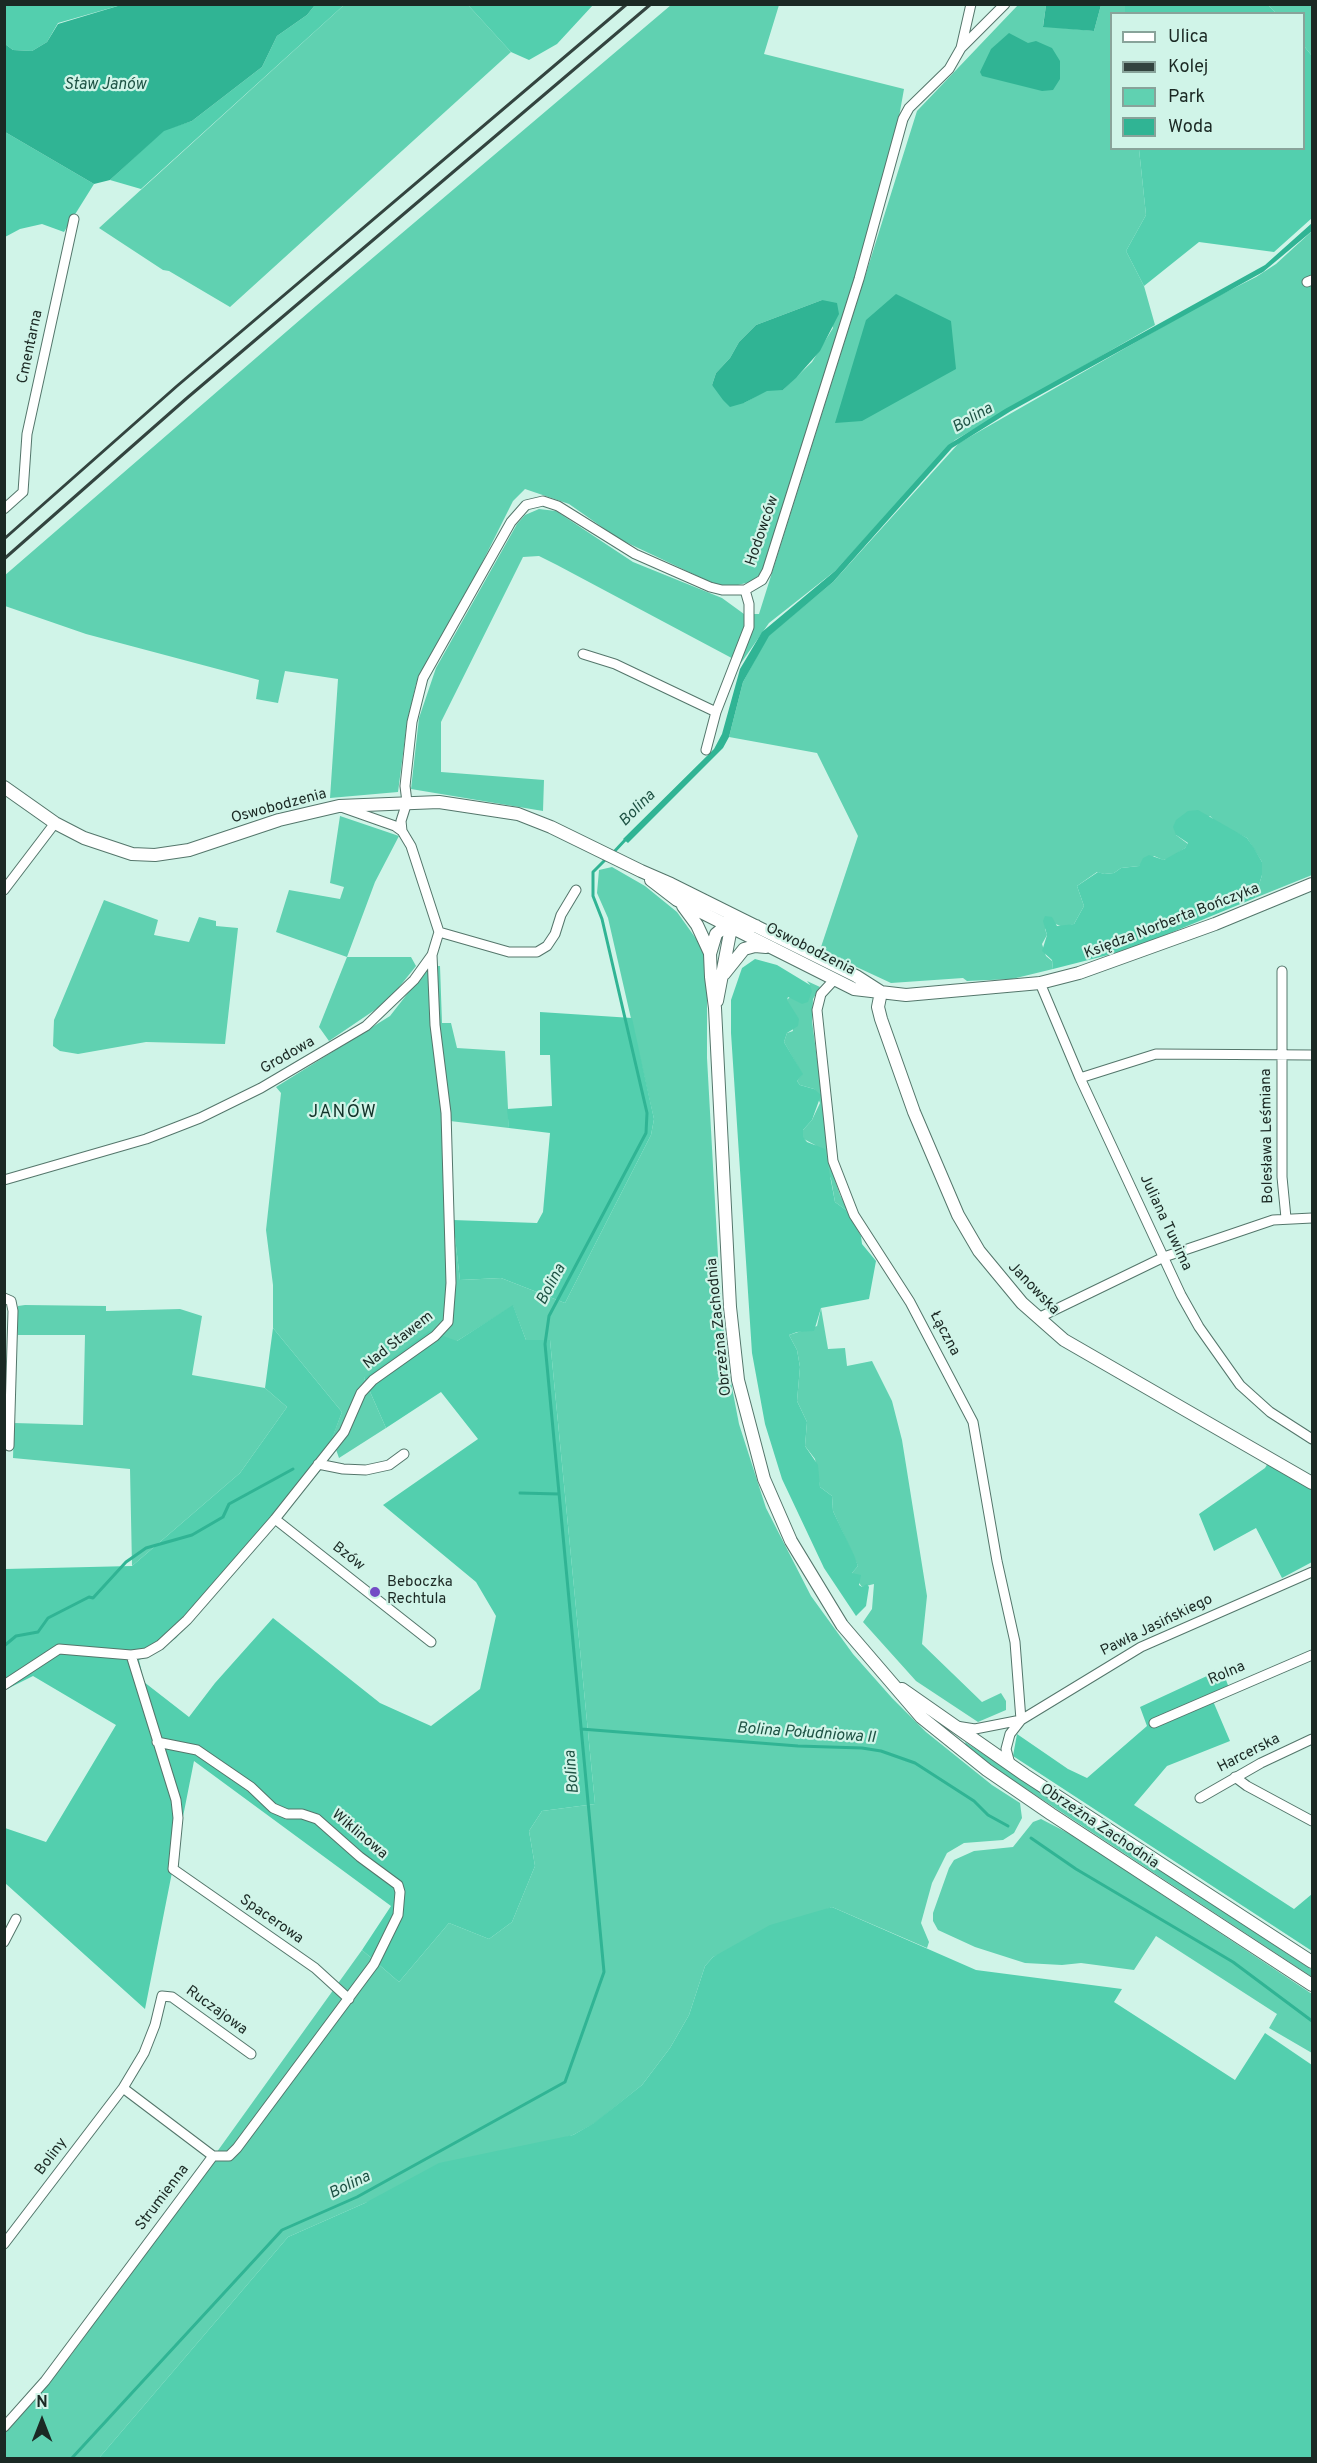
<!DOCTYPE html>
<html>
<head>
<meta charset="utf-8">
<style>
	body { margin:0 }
	#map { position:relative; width:1317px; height:2463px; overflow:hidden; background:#d0f4e8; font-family:Overpass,sans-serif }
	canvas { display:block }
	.frame { position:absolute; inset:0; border:6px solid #1b2924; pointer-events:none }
	.legend { position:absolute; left:1110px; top:12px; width:195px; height:138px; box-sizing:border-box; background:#d0f4e8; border:2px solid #88a39a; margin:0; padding:8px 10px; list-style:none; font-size:18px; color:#1b2924 }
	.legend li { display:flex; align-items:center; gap:12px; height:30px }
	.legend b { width:30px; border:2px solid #88a39a }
	.north { position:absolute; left:12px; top:2391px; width:60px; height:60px; -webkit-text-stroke:4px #d0f4e8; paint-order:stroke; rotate:0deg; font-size:16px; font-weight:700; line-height:24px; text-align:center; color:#1b2924 }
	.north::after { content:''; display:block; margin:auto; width:21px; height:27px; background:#1b2924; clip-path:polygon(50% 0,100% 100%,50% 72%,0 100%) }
</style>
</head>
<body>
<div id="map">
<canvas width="1317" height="2463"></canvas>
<div class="frame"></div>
<ul class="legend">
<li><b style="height:8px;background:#fff"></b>Ulica</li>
<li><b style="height:8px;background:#33443f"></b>Kolej</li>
<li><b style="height:16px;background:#60d1b1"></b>Park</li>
<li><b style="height:16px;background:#30b494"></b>Woda</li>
</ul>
<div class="north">N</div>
</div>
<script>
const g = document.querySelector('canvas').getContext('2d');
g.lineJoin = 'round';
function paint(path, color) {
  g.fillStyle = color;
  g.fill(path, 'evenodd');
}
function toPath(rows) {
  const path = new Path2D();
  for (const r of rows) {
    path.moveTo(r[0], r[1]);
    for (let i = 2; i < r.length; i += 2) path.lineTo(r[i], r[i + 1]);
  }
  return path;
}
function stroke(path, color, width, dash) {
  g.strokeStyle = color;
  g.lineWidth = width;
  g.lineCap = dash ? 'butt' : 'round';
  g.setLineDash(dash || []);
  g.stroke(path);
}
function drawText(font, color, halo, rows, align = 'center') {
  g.font = font + ' Overpass,sans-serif';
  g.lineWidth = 4.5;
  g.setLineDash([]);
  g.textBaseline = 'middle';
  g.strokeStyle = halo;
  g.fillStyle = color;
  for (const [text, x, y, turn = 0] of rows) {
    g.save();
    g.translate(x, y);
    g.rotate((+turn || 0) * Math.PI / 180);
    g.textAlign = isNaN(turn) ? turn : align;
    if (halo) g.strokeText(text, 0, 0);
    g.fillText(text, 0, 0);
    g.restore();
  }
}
paint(toPath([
	[344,5,468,5,511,52,230,307,169,271,163,270,99,228],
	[671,5,779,5,764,54,904,89,899,117,857,272,761,574,750,582,738,585,723,586,708,581,619,539,569,504,525,489,513,501,467,593,432,652,416,684,407,723,398,792,330,798,338,679,285,671,278,703,256,699,259,680,86,634,5,606,4,576,316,306],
	[822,300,833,328,812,362,783,390,767,390,744,403,712,385,716,373,730,358,739,342,756,325],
	[1018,5,1046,5,1043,26,1094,31,1101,5,1125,5,1125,13,1112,14,1112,148,1139,149,1146,215,1126,251,1144,286,1155,325,955,440,835,571,769,623,741,663,557,565,539,556,523,557,441,722,441,772,544,780,543,811,411,789,419,718,436,668,517,524,525,515,539,509,556,511,633,562,722,598,744,614,759,614,917,111],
	[1268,5,1312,5,1312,56,1304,46,1304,14,1276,13],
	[1312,231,1312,875,1255,898,1262,875,1262,862,1247,838,1218,824,1210,816,1176,835,1188,844,1185,848,1169,859,1163,860,1154,856,1139,866,1121,868,1114,873,1104,874,1097,872,1077,886,1084,906,1074,924,1063,927,1053,923,1045,929,1047,935,1042,944,1046,956,1052,961,1053,969,1012,979,967,981,963,978,891,983,820,950,858,836,817,753,729,737,743,682,768,636,833,582,959,443,1206,302,1256,277,1276,264],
	[340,816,399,836,375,882,347,957,411,957,416,966,388,1001,329,1041,319,1027,347,957,276,932,289,890,340,899,344,887,330,883],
	[612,867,645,886,677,912,697,940,700,939,707,962,707,1058,719,1274,726,1356,739,1424,766,1508,811,1596,853,1654,892,1698,926,1732,992,1785,1020,1803,1022,1818,1014,1833,1003,1840,964,1843,947,1853,932,1883,921,1923,929,1942,927,1948,832,1907,713,1957,705,1966,689,2015,670,2048,642,2085,595,2123,573,2135,365,2203,288,2237,99,2458,5,2458,4,2427,71,2355,362,1950,399,1982,449,1923,489,1939,512,1922,535,1866,529,1831,542,1811,595,1804,550,1340,526,1340,513,1306,457,1341,364,1378,386,1428,339,1458,332,1438,342,1412,273,1328,273,1285,266,1230,281,1093,276,1087,390,1016,429,966,440,966,442,1023,451,1023,457,1048,505,1051,509,1128,450,1121,453,1220,460,1280,501,1278,565,1303,651,1135,654,1119,608,918,597,893,599,870],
	[104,900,158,920,154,935,189,942,199,917,216,921,216,926,238,928,225,1044,146,1042,78,1054,60,1051,53,1046,54,1020],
	[807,981,820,987,813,999,812,1021,832,1171,840,1195,861,1236,846,1210,835,1202,831,1179,815,1145,802,1138,803,1130,812,1120,820,1103,814,1089,800,1085,797,1081,802,1074,784,1042,787,1033,793,1031,786,1000,810,985],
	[25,1305,106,1306,106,1311,180,1309,202,1316,192,1375,265,1388,287,1407,240,1473,132,1566,130,1469,13,1458,14,1423,83,1425,85,1335,18,1335,18,1306],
	[821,1308,828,1349,845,1348,847,1366,872,1361,892,1401,902,1440,927,1596,922,1644,982,1702,1001,1693,1006,1701,1006,1710,978,1722,916,1681,863,1622,872,1609,874,1584,862,1587,852,1573,858,1566,833,1511,832,1496,820,1487,815,1459,805,1446,807,1422,797,1401,800,1367,797,1350,789,1335,817,1326],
	[965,1742,1312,1970,1312,1977,1005,1775,966,1746],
	[1041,1819,1072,1835,1312,1994,1312,2053,1269,2028,1277,2014,1156,1936,1134,1970,1081,1963,1062,1965,1025,1963,975,1947,938,1930,933,1921,933,1913,949,1868,954,1860,974,1851,1013,1847,1033,1822]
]), '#60d1b1');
paint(toPath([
	[5,5,121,5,58,23,47,42,32,51,13,50,5,44],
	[315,5,344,5,141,189,110,180,164,130,192,121,262,67,277,36,307,15],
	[468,5,593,5,557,44,529,60,511,52],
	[1125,5,1268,5,1276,13,1125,13],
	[1304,46,1312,56,1312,218,1274,252,1199,242,1144,286,1126,251,1146,215,1139,149,1304,148],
	[5,132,94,184,64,232,42,224,20,229,5,237],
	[1198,810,1247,838,1254,848,1262,862,1262,875,1255,898,1151,941,1112,954,1053,969,1052,960,1042,951,1047,935,1043,921,1045,916,1052,917,1057,926,1074,924,1084,906,1077,886,1098,872,1104,874,1114,873,1121,868,1139,866,1143,858,1149,855,1164,860,1185,848,1188,843,1176,835,1173,827,1176,820,1188,811],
	[755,959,777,965,810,985,812,991,808,1002,802,1004,788,997,787,1000,799,1019,798,1026,787,1033,784,1042,803,1074,797,1081,800,1085,814,1089,821,1095,812,1120,803,1130,803,1137,807,1142,825,1149,835,1202,846,1210,861,1236,862,1244,876,1261,869,1299,821,1308,814,1331,797,1332,789,1335,797,1350,800,1367,797,1401,807,1422,805,1446,818,1465,820,1487,832,1496,833,1511,854,1555,858,1566,852,1573,861,1575,859,1585,862,1587,867,1584,869,1587,866,1606,856,1616,824,1568,782,1479,765,1424,752,1353,731,1033,731,1000,742,968],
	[540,1012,632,1018,654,1119,651,1135,565,1303,501,1278,460,1280,453,1220,537,1223,543,1212,550,1133,509,1128,507,1109,552,1106,550,1055,540,1055],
	[513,1305,526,1340,550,1340,595,1804,542,1811,529,1831,535,1866,512,1922,489,1939,449,1923,399,1982,362,1950,391,1906,194,1761,145,2009,5,1883,5,1828,46,1842,116,1725,33,1676,5,1690,5,1569,132,1566,240,1473,287,1407,265,1388,273,1328,342,1412,320,1471,176,1638,158,1651,139,1660,144,1682,189,1717,215,1683,273,1618,380,1703,431,1726,480,1689,496,1616,476,1582,383,1505,478,1439,441,1392,386,1428,364,1378,429,1331,457,1341],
	[1268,1463,1312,1487,1312,1562,1282,1578,1256,1528,1214,1551,1199,1514,1265,1468],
	[1222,1669,1229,1688,1210,1694,1230,1741,1167,1766,1134,1805,1294,1909,1312,1894,1312,1951,1013,1756,1017,1734,1068,1769,1087,1778,1147,1726,1140,1707],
	[832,1907,976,1970,1122,1989,1114,2002,1235,2080,1265,2033,1312,2065,1312,2458,99,2458,288,2237,365,2203,439,2163,573,2135,594,2123,642,2085,670,2048,689,2015,705,1966,713,1957,770,1925]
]), '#53cfae');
paint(toPath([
	[121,5,121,4,315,5,307,15,277,36,262,67,192,121,164,131,110,180,94,184,5,132,5,44,13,50,32,51,47,42,58,24],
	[1046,5,1046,4,1101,5,1094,31,1043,27],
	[1009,33,1028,43,1036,41,1052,48,1060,61,1060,79,1053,90,1042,91,982,76,980,72,991,49],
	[1312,223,1312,231,1263,272,1011,411,952,448,833,582,769,636,743,682,729,737,723,748,628,843,623,839,714,749,722,734,740,669,762,632,835,571,948,445,1005,409,1265,265],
	[896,294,951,321,956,369,862,421,835,423,866,320],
	[822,300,837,303,839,314,820,351,796,378,783,390,767,391,744,403,730,407,723,400,712,385,716,373,730,358,739,342,756,325]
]), '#30b494');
stroke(toPath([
	[612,854,626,839],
	[520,1493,559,1494],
	[4,1646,16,1636,38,1632,48,1618,89,1597,93,1598,126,1562,146,1548,192,1535,223,1517,229,1504,293,1469],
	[581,1729,798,1746,862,1748,881,1751,915,1763,974,1801,988,1815,1008,1826],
	[1031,1838,1076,1869,1233,1962,1312,2021],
	[72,2458,282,2230,357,2197,565,2082,604,1972,545,1344,549,1316,646,1133,647,1113,602,919,593,896,593,872,607,858]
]), '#30b494', 3);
const minor = toPath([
	[961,48,971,4],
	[1307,282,1312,280],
	[4,509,23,492,27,434,74,219],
	[583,654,615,664,716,712],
	[706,750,716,712,749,627,749,604,745,590],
	[402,831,401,821,407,802,405,786,412,722,423,678,511,522,526,505,543,501,558,506,635,554,710,587,722,590,745,590,762,580,767,571,859,279,903,119,909,108,949,69,961,48,1005,4],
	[4,890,55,823],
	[439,932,509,952,537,952,547,946,555,934,561,915,576,890],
	[1282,971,1282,1177,1286,1218],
	[834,980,821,994,817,1010,833,1161,854,1215,910,1302,973,1422,997,1561,1015,1642,1021,1720],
	[1040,983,1080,1078,1181,1295,1199,1327,1240,1385,1270,1412,1312,1439],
	[1080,1078,1156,1054,1312,1055],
	[4,1180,146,1139,200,1118,261,1088,366,1026,414,980,432,955,439,932,411,846,402,831,395,826,344,808],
	[4,1298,11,1301,13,1311,9,1446],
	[1038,1318,1164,1257,1273,1220,1312,1218],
	[318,1464,343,1469,366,1470,389,1465,404,1454],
	[275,1519,431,1642],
	[131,1655,176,1800,178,1818,173,1869,315,1968,349,1999],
	[4,1685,59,1649,131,1655,146,1653,160,1645,187,1620,275,1519,344,1432,361,1393,373,1380,435,1336,448,1322,451,1283,446,1113,435,1025,432,955],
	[1154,1723,1312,1655],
	[956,1726,975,1729,1021,1720,1141,1647,1312,1572],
	[1010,1764,1006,1749,1010,1734,1021,1720],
	[1235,1777,1247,1786,1312,1821],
	[1200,1798,1261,1763,1312,1739],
	[4,1942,16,1919],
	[123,2088,213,2156],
	[4,2244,123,2088,144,2053,155,2025,162,1996,172,1997,251,2054],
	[4,2427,45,2381,213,2156,229,2156,237,2148,374,1964,398,1915,400,1892,398,1885,360,1857,317,1819,302,1814,287,1814,273,1808,251,1787,197,1750,157,1742]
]);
const tertiary = toPath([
	[4,787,55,823,84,838,132,854,155,855,189,850,279,820,339,806,439,802,518,814,551,827,641,871,671,884,856,976,881,992],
	[651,880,677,900,854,989,906,995,1040,983,1079,973,1215,924,1312,884],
	[683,906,697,925,710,953],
	[756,926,738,924,722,929,716,934,710,954,711,977,715,1008,730,1307,738,1380,764,1479,791,1541,842,1625,921,1717,987,1770,1051,1814,1312,1985],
	[724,974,744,949,755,946,766,947],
	[881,992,878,1007,881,1019,914,1112,958,1215,979,1251,1022,1303,1064,1340,1312,1483],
	[717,1001,730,933,728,921],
	[902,1689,1025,1775,1312,1962]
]);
stroke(minor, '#54766b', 11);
stroke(tertiary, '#54766b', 14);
stroke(minor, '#fff', 9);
stroke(tertiary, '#fff', 12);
stroke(toPath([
	[4,539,177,386,627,4],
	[4,559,187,398,651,4]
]), '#33443f', 3);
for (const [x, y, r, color] of [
	[375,1592,6,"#734cc5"]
]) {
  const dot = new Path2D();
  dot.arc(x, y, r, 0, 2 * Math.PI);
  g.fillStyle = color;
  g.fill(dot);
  stroke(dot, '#d0f4e8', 2);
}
drawText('15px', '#1b2924', '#d0f4e8', [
	["Cmentarna",31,347,-78],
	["Hodowców",763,531,-71],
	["Oswobodzenia",279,807,-15],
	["Księdza Norberta Bończyka",1172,922,-21],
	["Oswobodzenia",810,950,27],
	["Grodowa",288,1056,-30],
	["Bolesława Leśmiana",1268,1136,-91],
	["Juliana Tuwima",1165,1223,65],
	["Janowska",1033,1289,46],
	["Obrzeżna Zachodnia",720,1327,-96],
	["Łączna",944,1334,62],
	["Nad Stawem",399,1341,-38],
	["Bzów",348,1557,38],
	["Pawła Jasińskiego",1157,1626,-26],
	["Rolna",1227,1674,-23],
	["Harcerska",1249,1754,-27],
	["Obrzeżna Zachodnia",1099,1827,34],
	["Wiklinowa",359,1835,40],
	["Spacerowa",271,1920,35],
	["Ruczajowa",216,2011,36],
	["Boliny",52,2157,-53],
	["Strumienna",163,2198,-53]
]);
drawText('15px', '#1b2924', '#d0f4e8', [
	["Beboczka",387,1583],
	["Rechtula",387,1600]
], 'left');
drawText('italic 16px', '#1e5244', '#d0f4e8', [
	["Staw Janów",105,86],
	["Bolina",973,419,-30],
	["Bolina",638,809,-45],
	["Bolina",552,1285,-62],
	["Bolina Południowa II",806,1734,4],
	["Bolina",573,1772,-95],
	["Bolina",350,2186,-26]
]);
g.letterSpacing = '1.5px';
drawText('18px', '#13332a', '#d0f4e8', [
	["JANÓW",343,1113]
]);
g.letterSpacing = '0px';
</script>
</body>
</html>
